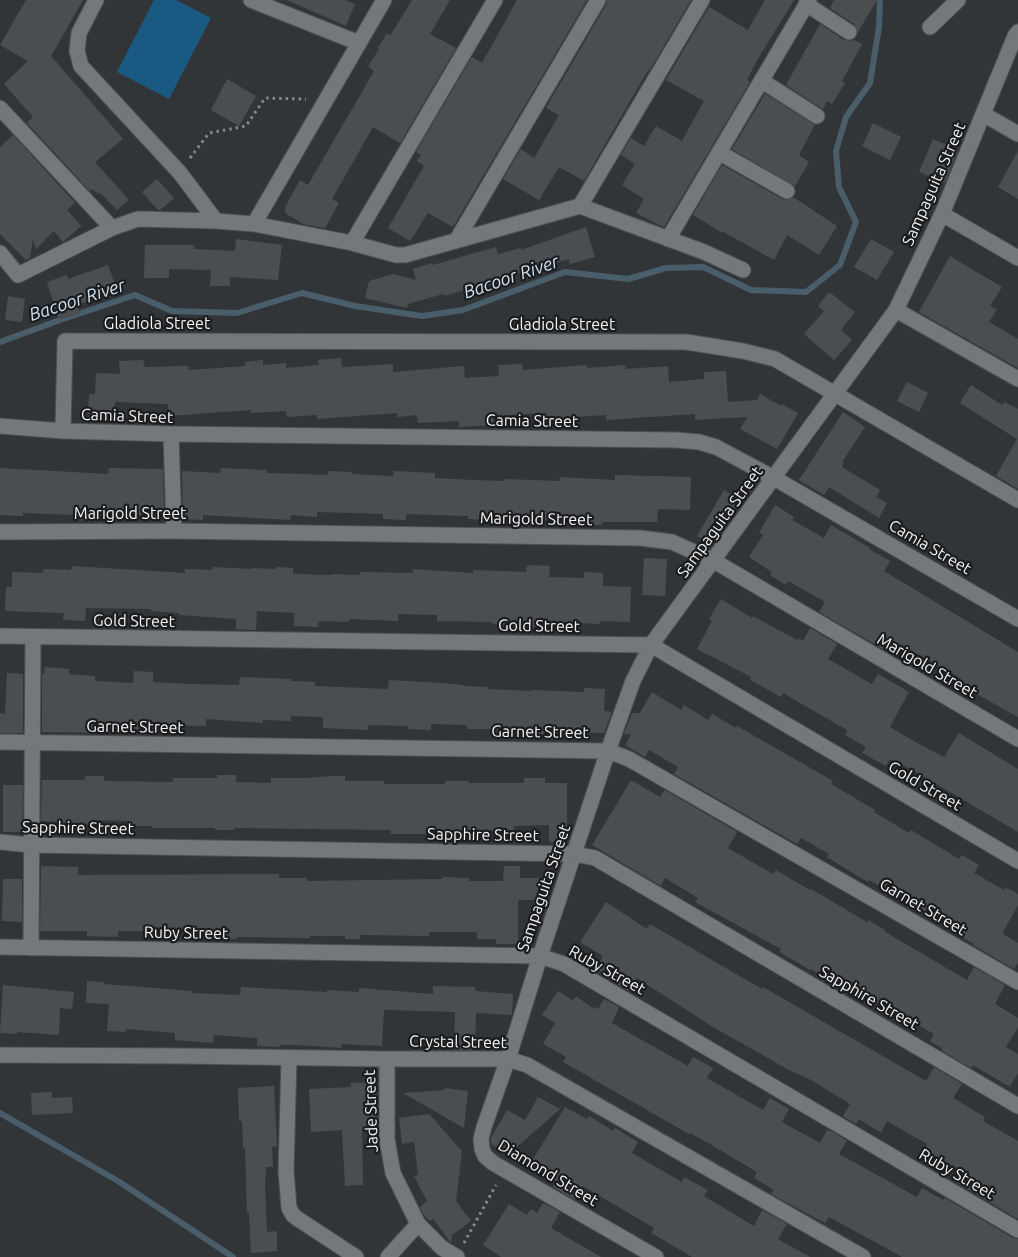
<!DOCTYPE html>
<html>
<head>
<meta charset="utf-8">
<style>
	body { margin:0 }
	canvas { display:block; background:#323538 }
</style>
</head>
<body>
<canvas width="1018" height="1257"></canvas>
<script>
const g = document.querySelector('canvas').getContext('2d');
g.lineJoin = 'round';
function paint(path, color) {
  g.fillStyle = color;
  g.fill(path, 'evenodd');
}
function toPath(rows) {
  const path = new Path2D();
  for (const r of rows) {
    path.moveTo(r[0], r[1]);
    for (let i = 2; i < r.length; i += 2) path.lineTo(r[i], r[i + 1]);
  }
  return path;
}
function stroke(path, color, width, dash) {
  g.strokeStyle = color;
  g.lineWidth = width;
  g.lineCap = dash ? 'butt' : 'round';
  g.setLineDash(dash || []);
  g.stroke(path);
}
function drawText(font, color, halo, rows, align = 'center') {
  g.font = font + ' Ubuntu,sans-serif';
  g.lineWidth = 4.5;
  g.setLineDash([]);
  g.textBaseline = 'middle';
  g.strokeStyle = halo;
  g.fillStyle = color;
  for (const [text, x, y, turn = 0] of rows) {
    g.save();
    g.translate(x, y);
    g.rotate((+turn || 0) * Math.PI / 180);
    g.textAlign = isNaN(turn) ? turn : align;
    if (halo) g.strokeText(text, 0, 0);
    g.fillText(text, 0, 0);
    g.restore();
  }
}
paint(toPath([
	[154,0,176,0,211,18,169,99,117,72]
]), '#1a5a82');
stroke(toPath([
	[0,342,63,319,135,295,172,311,237,313,302,293,355,306,422,316,463,310,565,272,628,279,666,268,703,267,751,290,806,292,840,265,856,222,839,187,836,151,846,117,870,83,879,27,880,0],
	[0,1113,118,1181,233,1257]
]), '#495d6a', 6);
paint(toPath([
	[26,0,83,0,51,56,123,139,95,162,129,200,117,210,100,193,98,194,93,189,90,191,27,123,33,117,4,84,28,61,0,45],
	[287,0,344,0,355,4,346,26],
	[412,0,450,0,430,34,456,48,400,143,373,127,332,199,339,203,325,228,303,224,285,213,285,207,300,180,308,185,374,71,368,67,379,49,378,48,387,33,390,36],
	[517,0,587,0,453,227,428,213,410,241,388,228,424,166,417,161,421,155,416,152,472,57,482,63],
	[607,0,691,0,649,71,648,70,584,181,559,167,539,200,503,179,521,149,534,158,559,115,546,108,606,5],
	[765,0,794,0,756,62,747,80,750,82,664,227,657,224,636,213,644,199,622,185,635,164,621,155,631,138,644,146,656,126,682,141,704,101,666,80,709,7,748,30],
	[834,0,877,0,858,32,854,24,830,8],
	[820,24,844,40,849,41,854,40,862,44,842,81,845,83,832,104,827,101,823,109,786,85],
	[227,79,256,96,239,126,211,110],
	[765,94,815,125,799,155,809,162,795,186,732,149],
	[873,123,901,137,890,160,862,146],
	[13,135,75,203,67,210,81,226,63,242,54,231,36,249,33,239,30,258,26,260,0,234,0,147],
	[933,139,958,150,945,183,919,172],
	[1018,151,1018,199,998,187],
	[722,165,782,199,788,200,793,197,837,226,819,255,787,235,774,260,722,231,721,232,693,215],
	[157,179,174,198,160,210,158,210,142,192],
	[586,227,595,257,570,264,569,259,504,278,505,281,481,287,482,288,465,292,465,290,444,296,443,294,408,304,407,308,365,298,369,281,393,274,416,280,413,269,432,263,433,265,496,247,498,254,521,248,521,250],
	[236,239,282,245,278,280,230,277,230,286,210,286,211,270,169,269,169,278,144,278,145,245,194,245,194,249,235,251],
	[871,239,894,252,877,280,854,267],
	[950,256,1002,287,990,306,997,309,989,322,1018,339,1018,368,919,312],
	[108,265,117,290,77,305,80,313,59,320,47,282,67,275,68,279],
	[829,292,855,312,841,330,852,340,834,360,804,334,824,311,818,306],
	[8,296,25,299,22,322,5,320],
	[341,358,342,367,393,364,393,372,464,366,465,378,499,376,498,365,522,364,523,370,587,365,587,368,625,365,626,369,668,366,669,382,704,379,704,372,726,371,728,402,757,400,760,394,781,406,782,404,798,413,777,449,740,429,747,417,695,420,695,414,606,420,606,415,546,419,546,413,493,416,494,425,459,427,459,421,418,423,417,415,397,417,397,413,317,419,317,415,287,417,286,411,251,413,251,410,169,416,168,404,115,402,114,415,88,414,89,394,95,394,96,373,120,374,119,361,143,360,145,367,188,366,189,370,245,366,245,362,263,360,263,365,286,363,286,368,319,365,318,360],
	[907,382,928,393,919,412,897,401],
	[971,385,1002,405,1005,402,1018,409,1018,489,996,476,1017,439,960,403],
	[843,412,865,427,842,462,844,463,842,467,880,490,876,497,887,503,879,518,829,487,824,495,799,480],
	[0,468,108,474,109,468,163,469,164,516,132,515,132,513,98,511,97,521,74,520,75,515,23,513,23,516,0,515],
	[221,468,267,470,267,473,302,474,328,475,328,471,352,472,352,474,393,476,394,471,435,473,435,478,473,480,505,481,505,479,559,481,560,477,615,480,615,475,691,477,690,510,658,509,657,522,602,522,602,525,578,524,578,522,550,520,487,517,487,520,468,519,468,516,406,514,406,520,383,519,383,514,317,512,317,517,291,515,290,520,203,515,203,520,183,519,182,471,220,473],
	[724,490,740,499,713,545,697,536],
	[775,505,794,517,792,520,824,538,831,525,870,548,869,549,890,561,884,571,1018,652,1018,717,973,692,972,695,956,686,961,678,889,638,883,649,819,612,825,602,788,581,786,585,770,575,772,572,749,557,763,535,759,533],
	[644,558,667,559,665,596,642,595],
	[527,565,550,566,549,577,584,578,584,572,603,573,603,586,631,587,630,622,600,621,600,624,541,621,540,627,492,624,492,622,437,621,437,615,398,614,398,621,349,619,349,622,319,621,318,627,294,626,294,613,257,611,256,630,249,630,236,629,236,619,179,615,179,613,151,611,151,609,86,608,85,621,63,620,64,613,5,611,6,587,12,587,12,572,43,573,43,569,71,570,72,566,185,573,185,569,212,570,212,567,252,569,252,568,276,569,276,567,293,568,293,574,332,575,332,574,360,575,360,572,413,573,413,569,473,573,473,570,526,572],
	[721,599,752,618,753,616,797,640,798,638,803,641,810,628,837,644,828,659,872,684,878,674,909,692,890,727,917,743,944,757,959,733,1018,769,1018,832,916,772,890,759,886,766,862,753,866,747,845,735,847,730,783,693,781,697,750,680,751,677,697,649,712,621,709,619],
	[45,667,69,669,69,674,95,676,95,681,133,683,134,671,153,672,153,682,191,684,239,685,240,677,291,679,291,681,315,682,315,686,388,689,389,680,441,683,463,685,463,686,488,687,488,689,531,691,531,690,584,692,584,688,605,689,604,711,612,712,604,733,578,732,578,736,497,733,497,729,467,729,467,725,431,724,431,730,408,729,409,726,368,725,368,730,323,728,323,717,291,716,291,721,263,720,263,723,206,719,206,726,169,725,168,732,117,730,117,733,42,732,42,674,44,674],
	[7,673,23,674,23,733,0,733,0,713,5,714],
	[652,692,681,710,684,705,708,720,712,714,736,728,737,726,833,781,831,784,875,810,874,812,909,833,911,830,959,859,962,855,979,865,974,873,1004,890,1005,887,1018,894,1018,905,1003,932,1003,934,1018,943,1018,963,1014,969,973,945,974,944,950,930,952,927,869,880,868,882,851,872,827,857,829,854,801,838,797,844,674,774,678,767,649,750,645,757,625,745,631,734,624,734,632,713,640,713],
	[217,775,236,775,236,782,271,783,271,778,307,778,330,776,345,776,345,781,384,781,384,784,445,784,445,781,469,781,469,783,524,783,524,778,545,778,545,783,567,783,567,842,549,842,549,825,514,826,514,830,469,830,469,832,426,832,426,834,391,834,391,830,234,828,234,830,215,830,215,828,152,828,152,826,129,826,129,821,96,820,96,824,60,823,60,822,41,821,42,780,85,780,85,776,104,776,104,781,173,782,173,778,217,778],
	[631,780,660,797,665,790,737,832,728,848,773,874,776,870,810,890,811,889,867,922,868,920,885,930,884,931,902,942,967,980,974,967,1005,985,995,1004,1018,1018,1018,1027,1006,1047,1018,1054,1018,1073,1010,1087,973,1065,971,1068,942,1051,943,1049,930,1041,934,1034,832,977,831,980,811,969,810,970,780,952,781,949,695,902,698,898,665,878,661,886,592,845],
	[3,785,23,785,22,832,3,832],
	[41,866,78,867,78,875,279,874,279,878,307,878,307,881,442,879,442,877,469,878,469,881,503,881,504,866,520,866,520,878,545,878,545,900,518,900,518,944,496,944,496,939,477,939,477,932,429,932,429,936,360,935,360,939,345,939,345,936,310,936,310,938,237,937,237,939,217,939,217,930,159,929,159,931,118,931,118,937,87,936,87,931,40,931],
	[3,879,22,879,22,922,2,921],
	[606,902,647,929,650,924,743,978,762,989,763,987,926,1081,934,1067,962,1084,953,1098,985,1117,983,1121,1018,1141,1018,1219,954,1181,959,1172,923,1152,927,1144,887,1121,881,1133,859,1119,856,1124,843,1116,850,1104,811,1080,789,1070,713,1027,637,978,629,991,614,982,615,980,596,969,603,956,580,942],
	[87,981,104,982,104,984,192,991,192,993,240,995,241,987,327,992,327,990,359,992,359,988,433,994,433,986,475,987,475,991,513,994,512,1015,476,1013,475,1050,454,1050,455,1012,388,1010,384,1010,382,1046,342,1044,341,1048,299,1045,280,1045,280,1047,257,1046,257,1038,214,1035,213,1043,175,1040,175,1033,126,1029,126,1032,107,1031,109,1004,86,1003],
	[3,985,74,992,72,1009,60,1008,59,1035,17,1032,17,1034,0,1033],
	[558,991,573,1001,576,996,594,1009,595,1007,598,1009,604,999,619,1007,612,1023,688,1066,693,1057,713,1068,707,1078,763,1110,770,1098,789,1109,782,1122,820,1143,827,1130,833,1132,847,1141,839,1154,917,1197,922,1188,943,1200,945,1198,1013,1238,1018,1239,1018,1257,902,1257,829,1217,825,1223,771,1194,774,1190,754,1178,757,1172,710,1144,690,1133,689,1134,563,1062,566,1057,543,1044,555,1023,542,1015],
	[376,1082,378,1128,362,1129,363,1185,345,1186,342,1130,311,1132,309,1089,351,1087,351,1083],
	[274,1086,277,1146,272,1147,273,1167,266,1167,265,1186,267,1232,277,1231,277,1251,251,1253,249,1213,247,1213,245,1148,243,1148,242,1121,239,1121,238,1088],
	[445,1088,468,1091,464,1128,403,1093,445,1090],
	[52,1092,52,1098,72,1097,73,1113,32,1115,31,1093],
	[538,1097,560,1109,508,1155,491,1144,491,1138,507,1110,525,1120],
	[565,1107,587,1119,589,1116,613,1131,615,1128,638,1142,632,1153,682,1182,684,1177,708,1190,704,1196,754,1226,762,1210,787,1224,778,1239,810,1257,692,1257,651,1233,654,1228,583,1186,575,1200,553,1187,556,1181,532,1168,535,1164,532,1161],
	[429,1114,462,1151,456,1201,471,1221,452,1235,451,1243,433,1219,430,1221,423,1214,420,1207,427,1201,414,1176,418,1175,414,1142,402,1144,399,1118],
	[543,1203,560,1212,551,1228,601,1257,501,1257,483,1245,509,1204,527,1215,531,1209,537,1213]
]), '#4b4e51');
const minor = toPath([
	[96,0,79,33,77,51,81,66,180,173,216,221],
	[251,0,359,43],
	[806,4,849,32],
	[930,27,958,0],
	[762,81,817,116],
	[0,108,112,228],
	[983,114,1018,134],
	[720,153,787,191],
	[580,206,702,0],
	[942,214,1018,258],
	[254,224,384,0],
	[668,239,809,0],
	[456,241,598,0],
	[352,243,495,0],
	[0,253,18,275,112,228,138,219,216,221,254,224,352,243,396,255,405,255,580,206,704,252,743,270],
	[896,310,1018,379],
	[0,426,63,431,171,434,676,440,699,442,716,447,774,478,1018,619],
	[63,431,65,341,686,342,743,351,775,359,1018,500],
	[171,434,174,531],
	[0,532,174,531,640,538,672,542,714,561,1018,739],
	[0,636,651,645,1018,861],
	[0,742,608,751,629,759,1018,982],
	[0,842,31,845,575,854,595,858,1018,1106],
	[0,947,540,956,564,964,1018,1230],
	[31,948,33,638],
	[0,1055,182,1056,387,1059,508,1059,527,1065,863,1257],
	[289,1058,286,1171,289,1208,293,1215,298,1219,356,1257],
	[387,1059,387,1139,393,1173,418,1224,442,1248,457,1257],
	[388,1257,418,1224],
	[656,1257,493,1163,485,1156,482,1149,481,1139,484,1127,508,1059,540,956,608,751,633,681,651,645,896,310,942,214,1015,36,1018,32]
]);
stroke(minor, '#4e5153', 17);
stroke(toPath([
	[190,158,209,133,246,126,265,98,306,99],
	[464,1243,496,1185]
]), '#86888b', 3, [2.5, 4]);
stroke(minor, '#75787b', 15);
drawText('16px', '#f2f4f6', '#1b1c1e', [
	["Sampaguita Street",934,184,-66],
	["Gladiola Street",157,324],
	["Gladiola Street",562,325],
	["Camia Street",127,416,2],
	["Camia Street",532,421,1],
	["Marigold Street",130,514],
	["Marigold Street",536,519,1],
	["Sampaguita Street",720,522,-54],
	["Camia Street",930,547,30],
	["Gold Street",134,621,1],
	["Gold Street",539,626,1],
	["Marigold Street",927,666,30],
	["Garnet Street",135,727,1],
	["Garnet Street",540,732,1],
	["Gold Street",925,786,30],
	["Sapphire Street",78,828,1],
	["Sapphire Street",483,835,1],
	["Sampaguita Street",544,888,-71],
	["Garnet Street",923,907,30],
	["Ruby Street",186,933,1],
	["Ruby Street",607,970,29],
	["Sapphire Street",869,998,30],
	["Crystal Street",458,1042,1],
	["Jade Street",371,1111,-92],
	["Diamond Street",548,1173,31],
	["Ruby Street",957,1174,30]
]);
drawText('italic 18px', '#cee2f2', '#1b1c1e', [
	["Bacoor River",511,277,-19],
	["Bacoor River",77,300,-18]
]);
</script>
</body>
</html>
